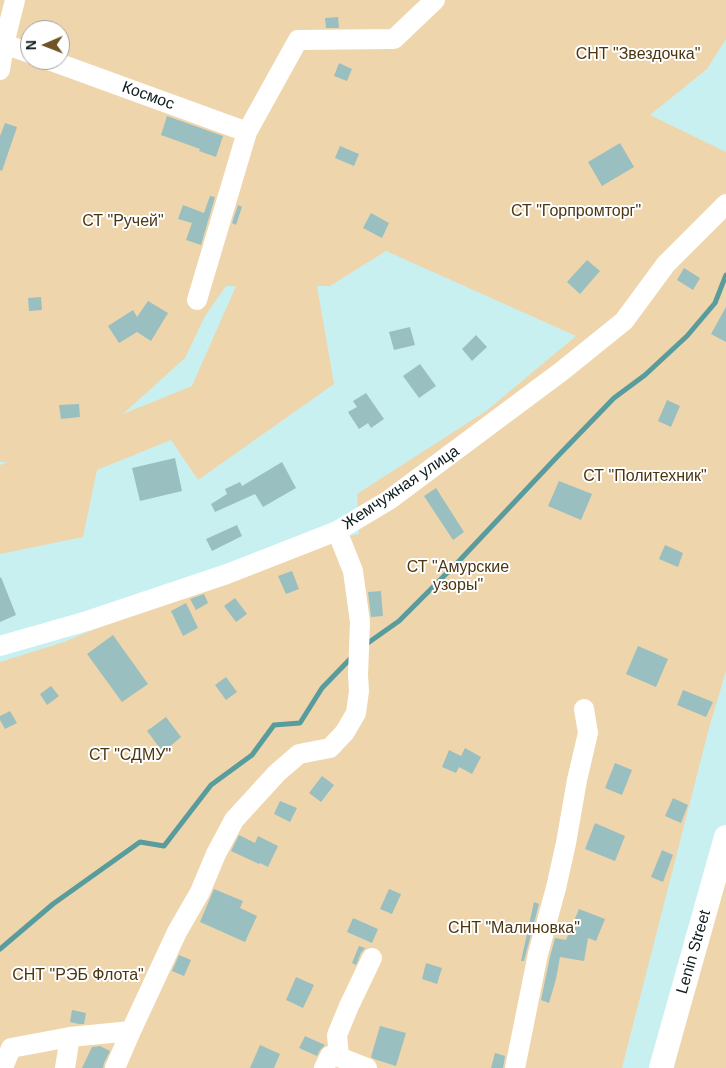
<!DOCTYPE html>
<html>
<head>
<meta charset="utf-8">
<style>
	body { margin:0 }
	#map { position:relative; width:726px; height:1068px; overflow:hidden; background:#c9f0f1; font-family:Helvetica,sans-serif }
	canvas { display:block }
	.north { position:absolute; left:20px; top:20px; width:50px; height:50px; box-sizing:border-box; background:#fff; border:1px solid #9ea4a4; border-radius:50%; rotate:269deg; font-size:14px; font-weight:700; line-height:20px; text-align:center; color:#0c1b1c }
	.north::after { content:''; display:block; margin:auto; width:18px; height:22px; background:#6f5426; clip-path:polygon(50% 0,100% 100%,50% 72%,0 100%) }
</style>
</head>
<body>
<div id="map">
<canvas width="726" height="1068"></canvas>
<div class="north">N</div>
</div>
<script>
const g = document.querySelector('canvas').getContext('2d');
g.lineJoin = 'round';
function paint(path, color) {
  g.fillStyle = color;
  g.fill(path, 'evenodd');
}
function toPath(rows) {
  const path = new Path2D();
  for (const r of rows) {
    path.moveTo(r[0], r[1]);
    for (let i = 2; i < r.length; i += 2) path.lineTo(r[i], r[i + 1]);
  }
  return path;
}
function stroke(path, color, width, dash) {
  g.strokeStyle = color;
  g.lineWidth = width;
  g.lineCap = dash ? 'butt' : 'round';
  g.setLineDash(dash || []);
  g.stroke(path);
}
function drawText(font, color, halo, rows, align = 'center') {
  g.font = font + ' Helvetica,sans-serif';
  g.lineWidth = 4;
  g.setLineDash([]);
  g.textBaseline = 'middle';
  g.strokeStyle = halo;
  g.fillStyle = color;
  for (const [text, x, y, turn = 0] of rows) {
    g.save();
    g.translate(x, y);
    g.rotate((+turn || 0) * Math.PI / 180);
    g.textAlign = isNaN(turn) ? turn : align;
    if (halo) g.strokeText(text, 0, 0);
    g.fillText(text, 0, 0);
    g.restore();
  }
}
paint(toPath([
	[0,0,726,0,726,39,707,69,650,115,726,152,726,671,709,728,622,1068,0,1068,0,662,64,642,159,602,329,540,359,534,357,494,486,411,576,336,386,251,330,286,317,286,334,384,198,480,171,440,97,470,83,537,0,554,0,465,7,462,0,462],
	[30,30,60,30,60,60,30,60],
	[226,286,236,286,192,386,123,414,185,358,205,316],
	[726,866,726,1068,674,1068,691,1002]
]), '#efd5ac');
stroke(toPath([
	[365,645,399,621,459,561,555,459,614,398,645,375,687,336,715,303,726,275],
	[0,949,53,904,140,842,164,846,211,785,252,755,274,725,300,723,322,688,353,656]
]), '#589c9e', 5);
paint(toPath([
	[338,17,339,28,326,28,325,18],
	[339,63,352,69,347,81,334,76],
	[167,116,223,136,216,157,199,151,200,149,161,135],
	[5,123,17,127,2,171,0,170,0,136],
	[620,143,634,167,602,186,588,162],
	[340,146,359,154,354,166,335,158],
	[210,196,215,197,201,245,186,240,192,223,178,219,183,205,204,213],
	[238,205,242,207,236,225,232,223],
	[371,213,389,223,382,238,363,228],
	[587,260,600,271,580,294,567,282],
	[684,268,700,278,693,290,677,280],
	[41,297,42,310,29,311,28,298],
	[148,301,168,313,151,341,137,332,119,343,108,326,133,310,137,317],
	[726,307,726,342,711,334],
	[410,327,415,345,394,350,389,332],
	[476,335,487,347,472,361,462,349],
	[420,364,436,386,419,398,403,376],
	[366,393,384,419,371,428,368,423,359,429,348,412,357,407,353,401],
	[667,400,680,406,671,427,658,421],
	[79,404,80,417,61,419,59,405],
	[175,458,182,491,140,501,132,468],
	[282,462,296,488,263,507,255,494,215,512,211,504,227,494,225,489,240,482,242,486],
	[559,481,592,494,581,520,548,506],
	[436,488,464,532,453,540,424,496],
	[237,525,242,536,212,551,206,539],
	[665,545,683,553,678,567,659,559],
	[292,571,299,589,286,594,278,576],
	[1,577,16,615,0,622,0,578],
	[381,591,383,616,371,617,368,592],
	[204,594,208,603,196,610,190,599],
	[235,598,247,614,236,622,224,606],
	[186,603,198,628,183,636,171,611],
	[113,635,148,684,122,702,87,654],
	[638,646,668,659,656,687,626,674],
	[226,677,237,692,226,700,215,685],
	[51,686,59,696,47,705,40,694],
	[683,690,713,702,706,717,677,705],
	[10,711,17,723,5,729,0,720,0,716],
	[166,717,181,737,163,752,147,731],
	[465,748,481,757,472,774,459,767,456,773,442,767,449,750,461,756],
	[615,763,632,770,622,795,605,788],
	[322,776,334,785,321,802,309,793],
	[673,798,688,805,681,823,665,816],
	[280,801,297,808,290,822,274,814],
	[595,823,625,836,615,861,585,849],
	[239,835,255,843,258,836,278,846,268,867,260,863,259,864,231,851],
	[662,850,673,855,663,882,651,877],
	[214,889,243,901,240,908,257,916,245,942,200,922],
	[389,889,401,894,392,914,380,909],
	[534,902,539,904,524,961,521,961],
	[579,909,605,919,596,941,588,938,584,961,560,957,556,979,549,1003,541,1000,550,957,555,938,566,940],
	[353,918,378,929,372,943,347,932],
	[359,946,365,948,361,953,356,965,352,963],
	[179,955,191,960,184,976,172,971],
	[426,963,442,968,437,984,422,979],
	[296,977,314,985,303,1008,286,1000],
	[72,1010,86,1013,84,1024,79,1024,70,1022],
	[380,1026,406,1033,396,1066,374,1059,371,1057],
	[305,1036,325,1045,320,1050,317,1056,299,1048],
	[260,1045,280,1054,274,1068,250,1068],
	[100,1046,110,1051,104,1063,103,1068,82,1068,92,1047],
	[495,1053,505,1056,503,1068,491,1068]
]), '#99bfc0');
stroke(toPath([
	[4,44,30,53],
	[49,60,247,132],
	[0,70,4,44,15,0],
	[197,300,247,132,298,40,394,39,435,0],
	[0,646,87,621,227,574,337,531,389,500,562,371,624,321,666,264,726,204],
	[1,1068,4,1065,11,1048,70,1037],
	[65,1068,70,1037,131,1031],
	[115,1068,131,1031,177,932,200,892,216,854,234,820,277,773,299,754,330,748,345,732,356,713,359,691,358,675,360,622,353,571,337,531],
	[324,1068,330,1056,339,1057],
	[367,1068,339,1057,337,1035,349,1006,372,958],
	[515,1068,538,954,556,888,566,843,577,780,588,733,584,709]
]), '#fff', 20);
stroke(toPath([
	[661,1068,726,837]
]), '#fff', 24);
drawText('16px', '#4b3611', '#fff', [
	["СНТ \"Звездочка\"",638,55],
	["СТ \"Горпромторг\"",576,212],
	["СТ \"Ручей\"",123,222],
	["СТ \"Политехник\"",645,477],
	["СТ \"Амурские",458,568],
	["узоры\"",458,586],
	["СТ \"СДМУ\"",130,756],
	["СНТ \"Малиновка\"",514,929],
	["СНТ \"РЭБ Флота\"",78,976]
]);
drawText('16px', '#0c1b1c', '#fff', [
	["Космос",148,96,20],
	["Жемчужная улица",401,488,-34],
	["Lenin Street",694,952,-74]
]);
</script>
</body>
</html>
